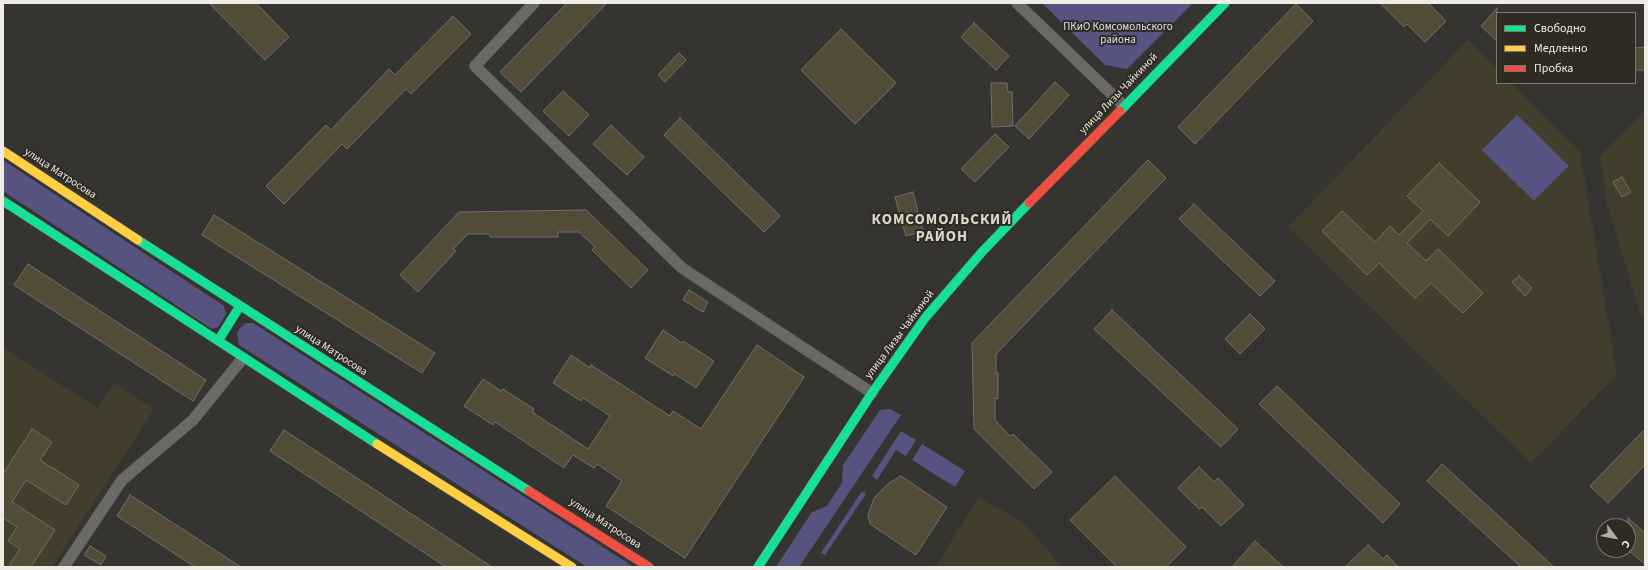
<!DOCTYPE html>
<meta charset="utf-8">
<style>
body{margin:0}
#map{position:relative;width:1648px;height:570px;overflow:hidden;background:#363430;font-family:"Source Sans 3",sans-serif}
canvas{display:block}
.frame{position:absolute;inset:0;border:4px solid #efece6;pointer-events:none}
.legend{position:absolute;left:1496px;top:12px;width:140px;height:72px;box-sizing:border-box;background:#2f2b22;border:1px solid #7c7870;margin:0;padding:5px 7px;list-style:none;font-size:12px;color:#efece6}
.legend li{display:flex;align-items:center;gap:8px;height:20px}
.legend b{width:20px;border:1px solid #7c7870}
.north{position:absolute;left:1596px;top:518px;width:40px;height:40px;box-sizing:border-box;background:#2f2b22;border:1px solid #7c7870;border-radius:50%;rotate:122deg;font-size:11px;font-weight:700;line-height:16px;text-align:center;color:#efece6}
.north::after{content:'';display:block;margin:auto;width:14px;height:18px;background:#aeaca6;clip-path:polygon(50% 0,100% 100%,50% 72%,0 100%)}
</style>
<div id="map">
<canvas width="1648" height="570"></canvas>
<div class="frame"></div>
<ul class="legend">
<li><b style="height:5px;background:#16e098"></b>Свободно</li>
<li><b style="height:5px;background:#ffcf43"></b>Медленно</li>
<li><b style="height:5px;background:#f24e42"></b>Пробка</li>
</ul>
<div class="north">С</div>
</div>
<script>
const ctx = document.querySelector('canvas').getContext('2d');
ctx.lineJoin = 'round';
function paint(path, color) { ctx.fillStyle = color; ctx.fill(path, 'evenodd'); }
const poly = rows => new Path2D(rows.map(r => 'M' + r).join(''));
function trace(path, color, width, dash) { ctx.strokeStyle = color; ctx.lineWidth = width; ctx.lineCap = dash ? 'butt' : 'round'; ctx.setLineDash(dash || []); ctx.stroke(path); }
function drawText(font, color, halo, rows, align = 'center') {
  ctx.font = font + ' "Source Sans 3",sans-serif'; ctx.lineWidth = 4; ctx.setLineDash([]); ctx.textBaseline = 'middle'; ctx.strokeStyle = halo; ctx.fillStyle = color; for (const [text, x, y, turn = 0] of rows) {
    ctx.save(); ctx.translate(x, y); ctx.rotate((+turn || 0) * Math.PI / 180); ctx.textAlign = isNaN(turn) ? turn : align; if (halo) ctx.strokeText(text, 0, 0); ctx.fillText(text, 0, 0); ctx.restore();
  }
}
const built = poly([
 [1468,40,1497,69,1497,83,1511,83,1580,151,1617,374,1531,463,1288,227],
 [1645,110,1645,317,1640,313,1607,204,1600,156],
 [3,347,97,408,114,383,154,409,52,567,3,567],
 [979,497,1024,523,1062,567,930,567,937,564]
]);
const green = poly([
 [1042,3,1193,3,1127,69,1105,65],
 [1517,115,1569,166,1534,201,1482,150],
 [3,160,224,306,226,314,218,327,212,329,3,191],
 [246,323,253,323,634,567,587,567,239,345,237,333,240,328],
 [890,409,901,415,799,567,776,567,812,512,827,506,842,483,843,465,880,410],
 [901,431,916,440,906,456,896,450,877,480,872,476],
 [922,444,965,471,955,487,912,460],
 [862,491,866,494,825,555,821,553]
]);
const building = poly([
 [209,3,256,3,289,37,265,60,209,3],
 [567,3,607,3,521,92,500,72,567,3],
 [1380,3,1428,3,1446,21,1425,42,1407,24,1404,27,1380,3],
 [1296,4,1313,21,1195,144,1178,127,1296,4],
 [1497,8,1497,41,1481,26,1497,8],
 [453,16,471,34,411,94,406,89,347,149,342,144,284,204,266,186,326,125,331,130,389,69,395,75,453,16],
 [974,23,1009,56,996,70,961,37,974,23],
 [841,29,896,83,855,124,801,70,841,29],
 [1645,47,1645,70,1635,70,1635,48,1645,47],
 [679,53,686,60,665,82,658,75,679,53],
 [1055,82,1069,95,1029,139,1015,126,1055,82],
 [991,83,1007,83,1008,92,1012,92,1013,126,992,127,991,83],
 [563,91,589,115,569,136,543,111,563,91],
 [680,118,780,216,764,232,664,135,680,118],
 [611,125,644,157,627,175,593,144,611,125],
 [995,134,1009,147,975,182,961,169,995,134],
 [1148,160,1166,178,996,354,996,373,998,373,998,399,995,398,995,420,1010,436,1013,434,1052,472,1034,489,974,429,972,343,1148,160],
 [1439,163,1480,202,1448,236,1430,219,1407,243,1426,261,1438,249,1483,293,1463,313,1431,283,1415,298,1379,263,1367,275,1322,231,1342,211,1375,242,1390,226,1399,235,1423,211,1407,196,1439,163],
 [1622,177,1631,192,1622,197,1613,182,1622,177],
 [913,192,923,231,906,236,895,197,913,192],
 [1194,204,1275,281,1260,296,1179,219,1194,204],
 [586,210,648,270,631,288,592,250,595,247,579,232,558,232,558,237,490,237,490,234,468,234,453,249,456,251,418,292,400,275,459,212,586,210],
 [214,215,435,353,422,373,202,235,214,215],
 [28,264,206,380,193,401,14,285,28,264],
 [1519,276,1532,288,1525,296,1512,282,1519,276],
 [689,290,708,302,703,312,683,300,689,290],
 [1112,310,1238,429,1221,447,1094,329,1112,310],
 [1250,314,1265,329,1240,354,1225,339,1250,314],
 [663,330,682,343,683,341,714,361,696,388,675,374,673,376,645,358,663,330],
 [757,345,804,377,685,558,606,506,622,481,597,464,594,468,573,455,564,468,495,422,493,425,464,406,483,379,501,391,503,389,534,409,532,412,588,449,610,416,583,398,581,401,553,383,571,355,590,368,591,365,670,416,673,411,701,429,757,345],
 [1277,386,1400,504,1383,523,1259,404,1277,386],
 [32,429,52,442,40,460,79,485,66,505,26,480,12,502,55,530,31,567,8,567,20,549,8,541,17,527,3,518,3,474,32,429],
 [1645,429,1645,465,1608,503,1590,486,1645,429],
 [284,430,492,567,446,567,270,451,284,430],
 [1442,464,1554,567,1521,567,1427,481,1442,464],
 [1199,467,1214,482,1218,478,1244,505,1221,526,1202,507,1199,509,1178,488,1199,467],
 [901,476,947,507,916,555,870,524,868,515,874,498,889,483,901,476],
 [1115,476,1186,547,1166,567,1117,567,1070,520,1115,476],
 [130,495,241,567,195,567,117,516,130,495],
 [1628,518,1645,533,1645,564,1628,550,1628,518],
 [1255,541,1283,567,1232,567,1255,541],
 [1368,545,1383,559,1387,555,1398,567,1345,567,1368,545],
 [90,546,106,556,101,565,84,555,90,546]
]);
const street = poly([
 [534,3,475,66,682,268,872,393],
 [1017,3,1124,106],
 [64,567,122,480,193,420,243,358]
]);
const fast = poly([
 [1120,111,1225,3],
 [3,201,377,444],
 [138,240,529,491],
 [218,341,240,306],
 [758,567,872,393,925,318,982,252,1029,203]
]);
const slow = poly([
 [3,151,138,240],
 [377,444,572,567]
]);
const jam = poly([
 [1029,203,1120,111],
 [529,491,649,567]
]);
const parkNames = [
 ["ПКиО Комсомольского",1118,28],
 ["района",1118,41]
];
const streetNames = [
 ["улица Лизы Чайкиной",1119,94,-46],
 ["улица Матросова",60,174,33],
 ["улица Лизы Чайкиной",900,335,-53],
 ["улица Матросова",331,351,33],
 ["улица Матросова",605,524,33]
];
const districtNames = [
 ["КОМСОМОЛЬСКИЙ",942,221],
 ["РАЙОН",942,238]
];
paint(built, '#433d2e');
paint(green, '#575380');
paint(building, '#524b37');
trace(building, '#716f6b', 1);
trace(street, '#54524e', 12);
trace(fast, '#54524e', 10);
trace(slow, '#54524e', 10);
trace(jam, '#54524e', 10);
trace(street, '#6b6966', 11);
trace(fast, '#16e098', 9);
trace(slow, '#ffcf43', 9);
trace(jam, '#f24e42', 9);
drawText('11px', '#e0dff3', '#2f2b22', parkNames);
drawText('11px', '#efece6', '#2f2b22', streetNames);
ctx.letterSpacing = '1px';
drawText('bold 15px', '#dcd7cb', '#2f2b22', districtNames);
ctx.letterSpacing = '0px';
</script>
